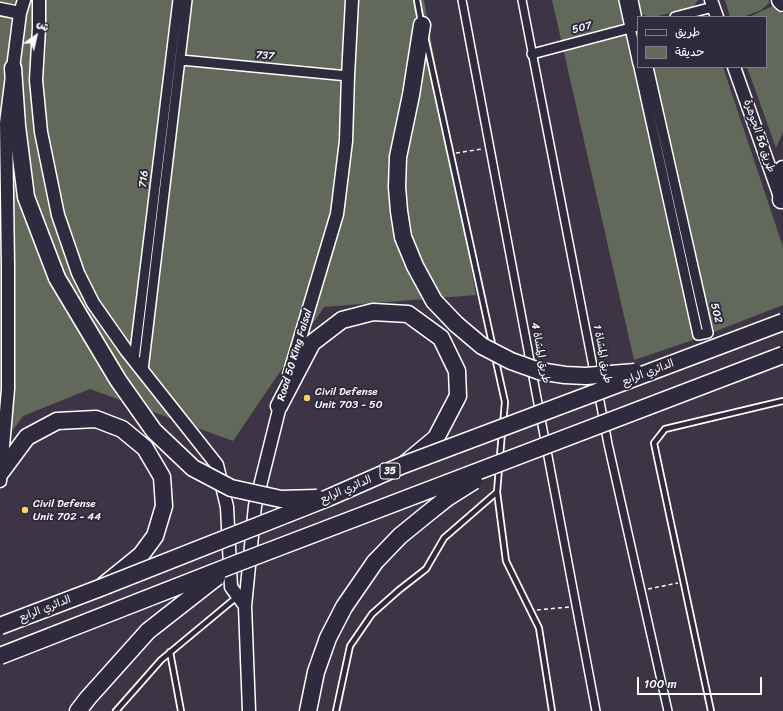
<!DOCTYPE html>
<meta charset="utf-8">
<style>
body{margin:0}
#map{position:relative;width:783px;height:711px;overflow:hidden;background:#3d3545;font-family:Sriracha,"Playpen Sans Arabic",sans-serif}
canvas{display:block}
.legend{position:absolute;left:637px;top:16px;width:130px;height:52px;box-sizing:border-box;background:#2f2a3d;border:1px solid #827f8b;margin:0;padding:5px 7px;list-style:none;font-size:12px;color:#fff}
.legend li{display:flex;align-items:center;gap:8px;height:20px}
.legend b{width:20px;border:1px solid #827f8b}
.north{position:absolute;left:16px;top:16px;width:40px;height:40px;-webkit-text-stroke:3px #2f2a3d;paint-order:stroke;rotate:34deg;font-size:11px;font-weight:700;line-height:16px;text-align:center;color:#fff}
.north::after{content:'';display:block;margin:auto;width:14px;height:18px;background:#fff;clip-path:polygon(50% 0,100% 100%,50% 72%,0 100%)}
.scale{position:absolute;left:637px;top:677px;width:125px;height:18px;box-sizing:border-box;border:2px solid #fff;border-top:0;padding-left:5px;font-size:12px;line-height:14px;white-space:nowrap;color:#fff;-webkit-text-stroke:3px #2f2a3d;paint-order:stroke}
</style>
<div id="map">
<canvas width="783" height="711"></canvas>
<ul class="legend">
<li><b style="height:5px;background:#2f2a3d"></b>طريق</li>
<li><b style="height:11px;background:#62685a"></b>حديقة</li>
</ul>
<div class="north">ش</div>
<div class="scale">100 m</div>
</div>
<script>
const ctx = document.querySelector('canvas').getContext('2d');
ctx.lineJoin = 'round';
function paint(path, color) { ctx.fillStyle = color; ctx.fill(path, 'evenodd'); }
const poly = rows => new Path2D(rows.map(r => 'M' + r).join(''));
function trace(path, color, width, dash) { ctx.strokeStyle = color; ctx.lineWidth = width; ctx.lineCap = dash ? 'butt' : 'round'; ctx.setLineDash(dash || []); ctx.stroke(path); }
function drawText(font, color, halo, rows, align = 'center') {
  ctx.font = font + ' Sriracha,"Playpen Sans Arabic",sans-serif'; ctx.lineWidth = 4; ctx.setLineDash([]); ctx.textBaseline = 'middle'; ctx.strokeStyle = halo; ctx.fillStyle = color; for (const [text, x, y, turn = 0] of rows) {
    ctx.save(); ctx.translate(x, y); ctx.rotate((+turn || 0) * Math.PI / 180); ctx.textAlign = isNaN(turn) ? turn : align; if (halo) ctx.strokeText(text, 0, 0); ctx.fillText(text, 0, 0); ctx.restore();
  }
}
const green = poly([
 [0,0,424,0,476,295,324,307,233,441,90,389,23,416,0,448],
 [552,0,619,0,628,43,638,41,638,67,723,67,783,247,783,305,696,339,634,360],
 [639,0,698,0,693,7,654,17,649,17,642,14],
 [725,0,768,0,770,2,761,10,743,17,730,17],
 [773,6,783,14,783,132,776,148,747,67,766,67,766,17,749,17]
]);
const path = poly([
 [456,153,482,149],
 [648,589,678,583],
 [537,610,569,607]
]);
const service = poly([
 [417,0,421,22],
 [426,41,493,348],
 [495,357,505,402,503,425],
 [497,492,502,432],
 [170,652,181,711],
 [116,711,161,660,238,596],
 [336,711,350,646,372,614,399,590,426,569,444,538,497,492,506,561,539,628,552,711],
 [711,711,654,443,665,429,783,401]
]);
const pedestrian = poly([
 [462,0,596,711],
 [522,0,595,377],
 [598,391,608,444,668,711]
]);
const minor = poly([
 [624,0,638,64],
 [633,0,638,24],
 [675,17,713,7],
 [532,54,638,26],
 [181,60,348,76],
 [639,67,698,335,708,333,648,67],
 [134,360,178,0],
 [143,370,187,0]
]);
const secondary = poly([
 [39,0,39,28,36,80,41,132,58,215,78,273,93,303,126,350,217,465,227,507,231,587,245,606],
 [711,0,717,17],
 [0,9,20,13],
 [734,67,779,194],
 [289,375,337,214,346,141,348,76,352,0],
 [0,481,8,389,8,266,6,123,20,13,24,0],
 [249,711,245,606,255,506,282,398]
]);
const motorway = poly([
 [780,0,783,3],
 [422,25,411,95,398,157,397,187,399,211,403,237,415,266,434,301,456,324],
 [13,68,17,126,26,197,57,278],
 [781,200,783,169],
 [279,406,312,343,342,320,373,312,408,314,441,338,457,371,458,396,436,438,406,463],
 [1,472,27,437,57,421,96,419,122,429,145,448,162,477,164,506,155,536,141,555,104,585],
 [78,711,88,698,148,631],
 [308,711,316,672,328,638,344,607,375,562]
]);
const motorwayBridge = poly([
 [57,278,118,380,154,431,193,468,231,488,281,499,317,498],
 [456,324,482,346,511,361,539,371,565,375,586,376,635,372],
 [375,562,400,536,427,514,447,498,474,481],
 [0,626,100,588,328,498,403,465,783,322],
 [148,631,217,577],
 [0,656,235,564,783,355]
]);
const markers = [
 [307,398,4,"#ffd166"],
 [25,510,4,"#ffd166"]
];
const shields = [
 [390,471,20]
];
const shieldNames = [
 ["35",390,471]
];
const streetNames = [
 ["507",582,28,-15],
 ["737",265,56,5],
 ["طريق 56 الجوهرة",759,136,71],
 ["716",144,179,-83],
 ["502",716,313,77],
 ["طريق المشاة 4",540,353,79],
 ["طريق المشاة 1",602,354,79],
 ["Road 50 King Faisal",295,355,-73],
 ["الدائري الرابع",648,373,-21],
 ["الدائري الرابع",346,490,-23],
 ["الدائري الرابع",45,609,-21]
];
const poiNames = [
 ["Civil Defense",315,392],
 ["Unit 703 - 50",315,405],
 ["Civil Defense",33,504],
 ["Unit 702 - 44",33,517]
];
paint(green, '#62685a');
trace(service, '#fff', 8);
trace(pedestrian, '#fff', 10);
trace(minor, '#fff', 12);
trace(secondary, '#fff', 15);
trace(motorway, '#fff', 19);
trace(path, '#fff', 1.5, [4, 3]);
trace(service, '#2f2a3d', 4.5);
trace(pedestrian, '#2f2a3d', 7);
trace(minor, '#2f2a3d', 9);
trace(secondary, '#2f2a3d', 12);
trace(motorway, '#2f2a3d', 16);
trace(motorwayBridge, '#fff', 19, []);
trace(motorwayBridge, '#2f2a3d', 16);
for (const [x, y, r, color] of markers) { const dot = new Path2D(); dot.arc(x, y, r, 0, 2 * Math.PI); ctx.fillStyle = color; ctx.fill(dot); trace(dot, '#2f2a3d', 1.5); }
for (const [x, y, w] of shields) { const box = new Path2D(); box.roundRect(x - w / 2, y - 8, w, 16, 3); ctx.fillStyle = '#2f2a3d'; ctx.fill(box); trace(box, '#fff', 1); }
drawText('bold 10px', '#fff', null, shieldNames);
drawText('11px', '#fff', '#2f2a3d', streetNames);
drawText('11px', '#fff', '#2f2a3d', poiNames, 'left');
</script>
